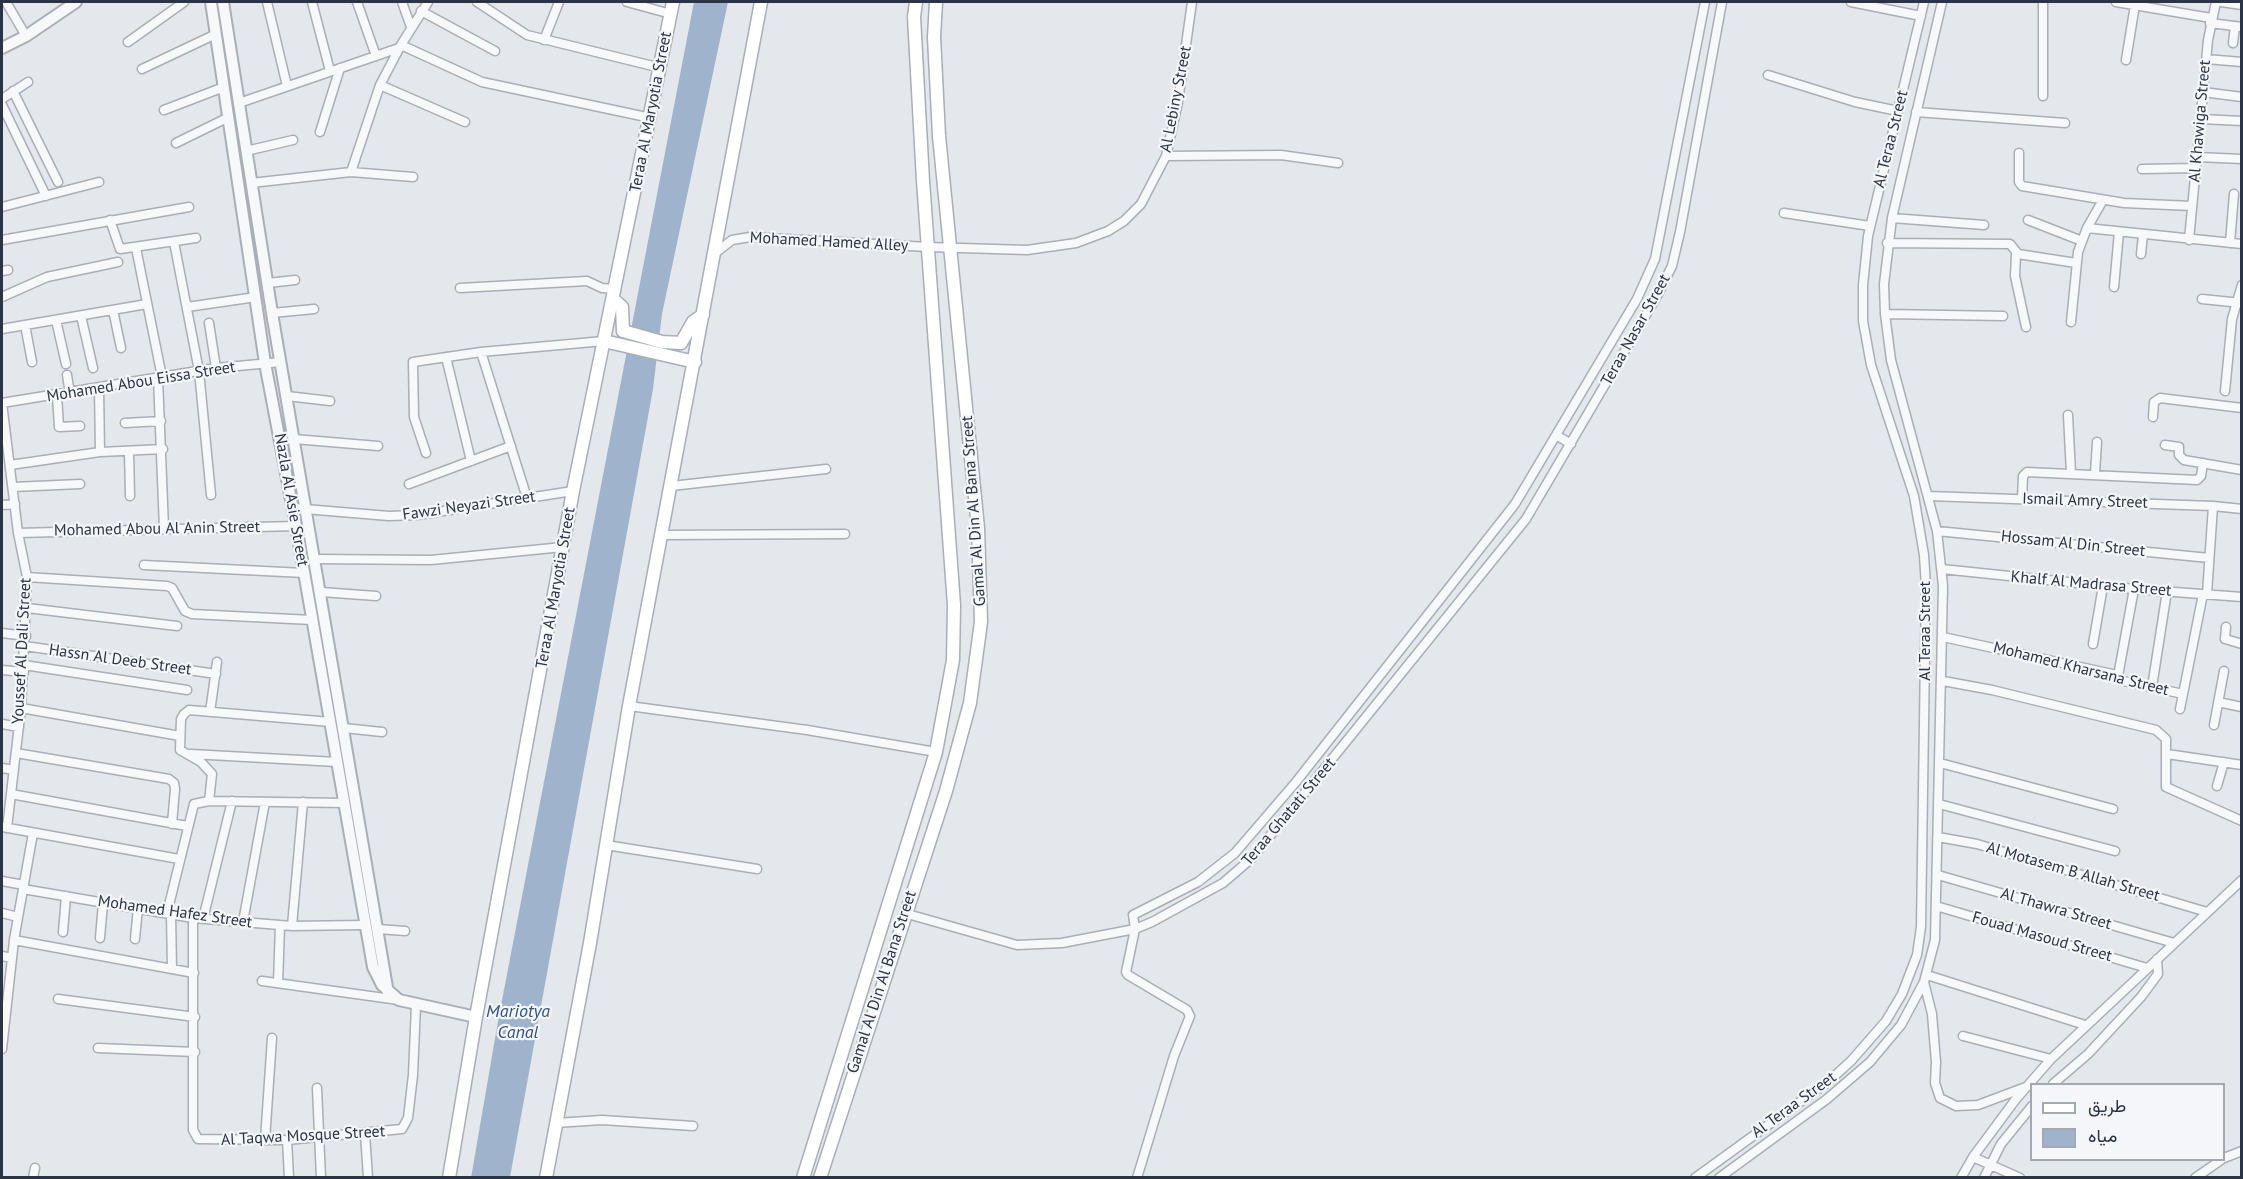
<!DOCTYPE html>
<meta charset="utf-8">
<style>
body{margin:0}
#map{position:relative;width:2243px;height:1179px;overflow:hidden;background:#e4e7ec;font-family:"PT Sans",Vazirmatn,sans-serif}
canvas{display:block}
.frame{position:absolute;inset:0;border:3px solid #2b3445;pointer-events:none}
.legend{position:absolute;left:2030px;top:1083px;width:195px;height:78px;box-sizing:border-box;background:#f4f6f9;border:2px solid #a4a8b1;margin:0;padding:8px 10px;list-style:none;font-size:18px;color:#2b3445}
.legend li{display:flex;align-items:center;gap:12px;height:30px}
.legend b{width:30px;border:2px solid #a4a8b1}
</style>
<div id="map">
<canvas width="2243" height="1179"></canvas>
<div class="frame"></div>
<ul class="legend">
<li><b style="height:8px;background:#fff"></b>طريق</li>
<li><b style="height:16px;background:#9fb4cc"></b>مياه</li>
</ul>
</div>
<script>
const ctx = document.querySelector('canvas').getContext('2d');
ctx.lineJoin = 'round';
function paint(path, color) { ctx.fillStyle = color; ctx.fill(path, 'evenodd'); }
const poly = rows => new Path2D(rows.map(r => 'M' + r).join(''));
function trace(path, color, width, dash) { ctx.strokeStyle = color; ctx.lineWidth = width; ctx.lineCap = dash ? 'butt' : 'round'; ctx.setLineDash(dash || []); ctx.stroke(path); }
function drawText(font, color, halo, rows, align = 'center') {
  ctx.font = font + ' "PT Sans",sans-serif'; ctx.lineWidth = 4.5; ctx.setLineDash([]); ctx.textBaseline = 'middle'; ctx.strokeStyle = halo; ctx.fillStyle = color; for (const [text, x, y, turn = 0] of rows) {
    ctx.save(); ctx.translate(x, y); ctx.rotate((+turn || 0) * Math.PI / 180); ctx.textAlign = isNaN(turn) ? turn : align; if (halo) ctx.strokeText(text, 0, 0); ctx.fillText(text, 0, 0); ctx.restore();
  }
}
const water = poly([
 [694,2,728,2,662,314,653,389,510,1177,471,1178,498,1021]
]);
const minor = poly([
 [6,2,26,36],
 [267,2,287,86],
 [312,2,330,71],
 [357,2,376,56],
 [402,2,411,27],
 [477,2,527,35,661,68],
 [627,2,671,14],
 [1851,2,1921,16],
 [1942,2,1892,218,1884,284,1885,314,1891,360,1937,531,1943,586,1935,940,1924,982,1932,1014,1936,1062,1935,1083,1940,1098,1956,1106,1978,1105,2026,1087],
 [2043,2,2043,96],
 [2116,2,2211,18],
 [2221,2,2242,5],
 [421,11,495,51],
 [2210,23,2242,27],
 [544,40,559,2],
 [128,42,184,2],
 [2233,43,2235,26],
 [401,45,482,82,651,118],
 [2206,59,2242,62],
 [2126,60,2135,5],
 [142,69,216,34],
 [1768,75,1855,102,1898,111],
 [380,85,465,122],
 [13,91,58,182],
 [2203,92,2242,97],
 [2,99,28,82],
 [239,103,399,48],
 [2,105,46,196],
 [164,110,224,87],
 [1916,112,2065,123],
 [2201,119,2242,121],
 [320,132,340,68],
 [176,143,229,117],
 [246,151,293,140],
 [2019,153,2019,182,2022,186,2124,203,2192,206],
 [1166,156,1281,155,1338,163],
 [2197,157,2242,159],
 [2142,169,2196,168],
 [351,172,380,85,401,45,428,2],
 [251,183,351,172,413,177],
 [2,207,99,182],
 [1784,213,1870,226],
 [1892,218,1984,225],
 [110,220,120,249,196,238],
 [2028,220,2082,241],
 [2087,228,2242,244],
 [2,240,189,207],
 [2189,240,2208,40,2216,2],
 [174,242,199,371,211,495],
 [1887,243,2010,244,2018,254,2076,263],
 [2230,243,2234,194],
 [136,248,162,377],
 [714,254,732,240,750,237,928,247,1027,250,1076,243,1108,231,1124,221,1141,204,1166,156,1178,102,1192,2],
 [2016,254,2015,276,2026,327],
 [2141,254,2143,235],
 [2,271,8,270],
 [268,283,295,280],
 [2114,287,2119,232],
 [460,288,587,281,602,288,615,289],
 [2,297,47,277,118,262],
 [2202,299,2241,303],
 [187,307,256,297],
 [113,310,121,348],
 [272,313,314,309],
 [1885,314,2003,316],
 [81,316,93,368],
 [56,320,66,364],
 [2071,322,2078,252,2087,228,2103,200],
 [209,323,216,368],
 [25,325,32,362],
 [2,329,147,304],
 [481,352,527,498],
 [446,357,471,461],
 [67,375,70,394],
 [158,378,164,529],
 [99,389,100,452],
 [2225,391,2232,319,2242,285],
 [57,395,59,427,80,426],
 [287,396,330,401],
 [2,403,18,533,27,577,21,708,7,828],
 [2,403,216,368,281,362],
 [2068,415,2071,473],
 [2153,417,2154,402,2160,398,2242,408],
 [125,423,161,421],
 [1556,435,1571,444],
 [294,439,378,446],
 [2165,445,2179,447,2179,455,2184,460,2242,470],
 [129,451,130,496],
 [426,453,414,417,413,362,481,352,604,341],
 [10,465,100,452,163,449],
 [2095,473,2097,442],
 [409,484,511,446],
 [671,486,826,469],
 [13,487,80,484],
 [1928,496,2213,506,2242,509],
 [2022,499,2023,476,2027,472,2197,480,2201,476,2203,463],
 [2,505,15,504],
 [293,508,389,516,417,515,573,491],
 [1937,531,2209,558],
 [18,533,296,526],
 [662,535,845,534],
 [315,559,431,560,563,547],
 [144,565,304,573],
 [1942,569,2134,589,2242,597],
 [27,577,167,586,172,588,185,611,192,614,312,620],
 [321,592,376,596],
 [2207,594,2213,506],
 [27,608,177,626],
 [2226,627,2225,639,2242,644],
 [2,633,26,636],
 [1943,637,2117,675,2119,680,2183,694],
 [2093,644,2103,586],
 [25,646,216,674],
 [24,665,187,690],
 [2,670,24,672],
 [2118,676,2134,589],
 [1943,681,1992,690,2156,730,2166,739,2166,787,2242,821],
 [2152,687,2167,591],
 [2218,702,2242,707],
 [629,706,807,730,936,752],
 [21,708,180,736],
 [2180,709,2203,594],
 [210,712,217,662],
 [2,724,19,727],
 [2214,725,2224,671],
 [344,728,382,732],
 [16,753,169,779,174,783,175,789,172,824],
 [191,754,337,762],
 [2167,754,2242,765],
 [1940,763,2113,809],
 [2,768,14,770],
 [2217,786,2224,762],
 [11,794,187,826],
 [209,801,212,774,201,762,180,750,181,719,184,714,189,710,331,722],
 [1939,804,2115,851],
 [3,827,179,859],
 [1938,837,1977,844,2207,912],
 [606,845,757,869],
 [1938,875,2174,943],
 [2,881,24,885],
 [23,889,193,918,292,926,364,925],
 [1936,906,2147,968],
 [2,913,18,917],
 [167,913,194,804,209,801,344,803],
 [904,913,1017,945,1062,943,1135,929,1152,922,1223,883,1252,858,1526,519,1657,296,1672,266,1680,232,1722,2],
 [171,914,172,969],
 [193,918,193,1130,198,1139,287,1140,402,1129,408,1118,413,1075,416,1005],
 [203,919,232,801],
 [243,922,265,802],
 [292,926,303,802],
 [378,929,405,931],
 [63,932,66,896],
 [100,938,103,903],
 [135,939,138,908],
 [14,940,194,973],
 [2,956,12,958],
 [1927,975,2085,1025],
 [262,981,399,1000],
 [278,983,280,925],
 [58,999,195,1017],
 [1963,1036,2051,1059],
 [98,1048,195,1052],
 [2,1049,14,940,33,833],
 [2053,1084,2088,1054,2141,997,2158,974,2157,959],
 [317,1088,321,1178],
 [556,1123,602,1120,693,1126],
 [365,1133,368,1178],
 [265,1140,272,1038],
 [287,1140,289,1178],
 [1973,1157,2020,1178],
 [2224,1158,2242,1151],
 [33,1178,35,1168],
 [1137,1178,1174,1056,1190,1016,1187,1010,1128,975,1126,972,1135,929,1133,915,1198,882,1235,853,1296,782,1515,504,1637,299,1655,259,1705,2],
 [1695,1178,1829,1081,1851,1061,1886,1021,1902,994,1917,955,1921,927,1926,587,1924,555,1914,496,1871,365,1863,321,1863,285,1868,236,1924,2],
 [1719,1178,1827,1099,1870,1062,1901,1025,1924,982],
 [1961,1178,1973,1157,2016,1099,2051,1059,2242,880],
 [1984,1178,2001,1144,2032,1106],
 [2195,1178,2221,1160]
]);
const tertiary = poly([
 [211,2,265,363,296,526,373,967,382,985,399,1000,476,1017],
 [223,2,272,313,388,993],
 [2,48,26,36,76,2]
]);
const secondary = poly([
 [613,299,622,307,623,331,662,342,681,343,693,322,703,315],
 [604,341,695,362],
 [449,1178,476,1017,573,491,673,2],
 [546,1178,590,943,629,706,761,2],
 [803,1178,936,752,953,660,954,605,923,181,914,17,916,2],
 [820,1178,946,791,970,703,981,622,978,528,939,136,934,37,936,2]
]);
const streetNames = [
 ["Al Lebiny Street",1176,99,-79],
 ["Teraa Al Maryotia Street",651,112,-79],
 ["Al Khawiga Street",2200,121,-85],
 ["Al Teraa Street",1891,139,-76],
 ["Mohamed Hamed Alley",829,242,3],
 ["Teraa Nasar Street",1636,330,-61],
 ["Mohamed Abou Eissa Street",141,382,-9],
 ["Nazla Al Asie Street",291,500,80],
 ["Ismail Amry Street",2085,501,2],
 ["Fawzi Neyazi Street",469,506,-8],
 ["Gamal Al Din Al Bana Street",974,511,-94],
 ["Mohamed Abou Al Anin Street",157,529,-1],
 ["Hossam Al Din Street",2073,544,6],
 ["Khalf Al Madrasa Street",2091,584,5],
 ["Teraa Al Maryotia Street",556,588,-80],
 ["Al Teraa Street",1925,631,-90],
 ["Youssef Al Dali Street",22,651,-87],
 ["Hassn Al Deeb Street",120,660,8],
 ["Mohamed Kharsana Street",2081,669,14],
 ["Teraa Ghatati Street",1289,812,-50],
 ["Al Motasem B Allah Street",2073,872,16],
 ["Al Thawra Street",2056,909,16],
 ["Mohamed Hafez Street",175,912,8],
 ["Fouad Masoud Street",2042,937,16],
 ["Gamal Al Din Al Bana Street",882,982,-72],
 ["Al Teraa Street",1794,1105,-36],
 ["Al Taqwa Mosque Street",303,1136,-3]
];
const waterNames = [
 ["Mariotya",518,1012],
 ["Canal",518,1033]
];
paint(water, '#9fb4cc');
trace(minor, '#a9aeb7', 11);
trace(tertiary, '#a9aeb7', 14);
trace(secondary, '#a9aeb7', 15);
trace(minor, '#f7f8fa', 8);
trace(tertiary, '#f7f8fa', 10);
trace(secondary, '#fff', 12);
drawText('16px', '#2b3445', '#f4f6f9', streetNames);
drawText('italic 18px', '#34527a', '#f4f6f9', waterNames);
</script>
